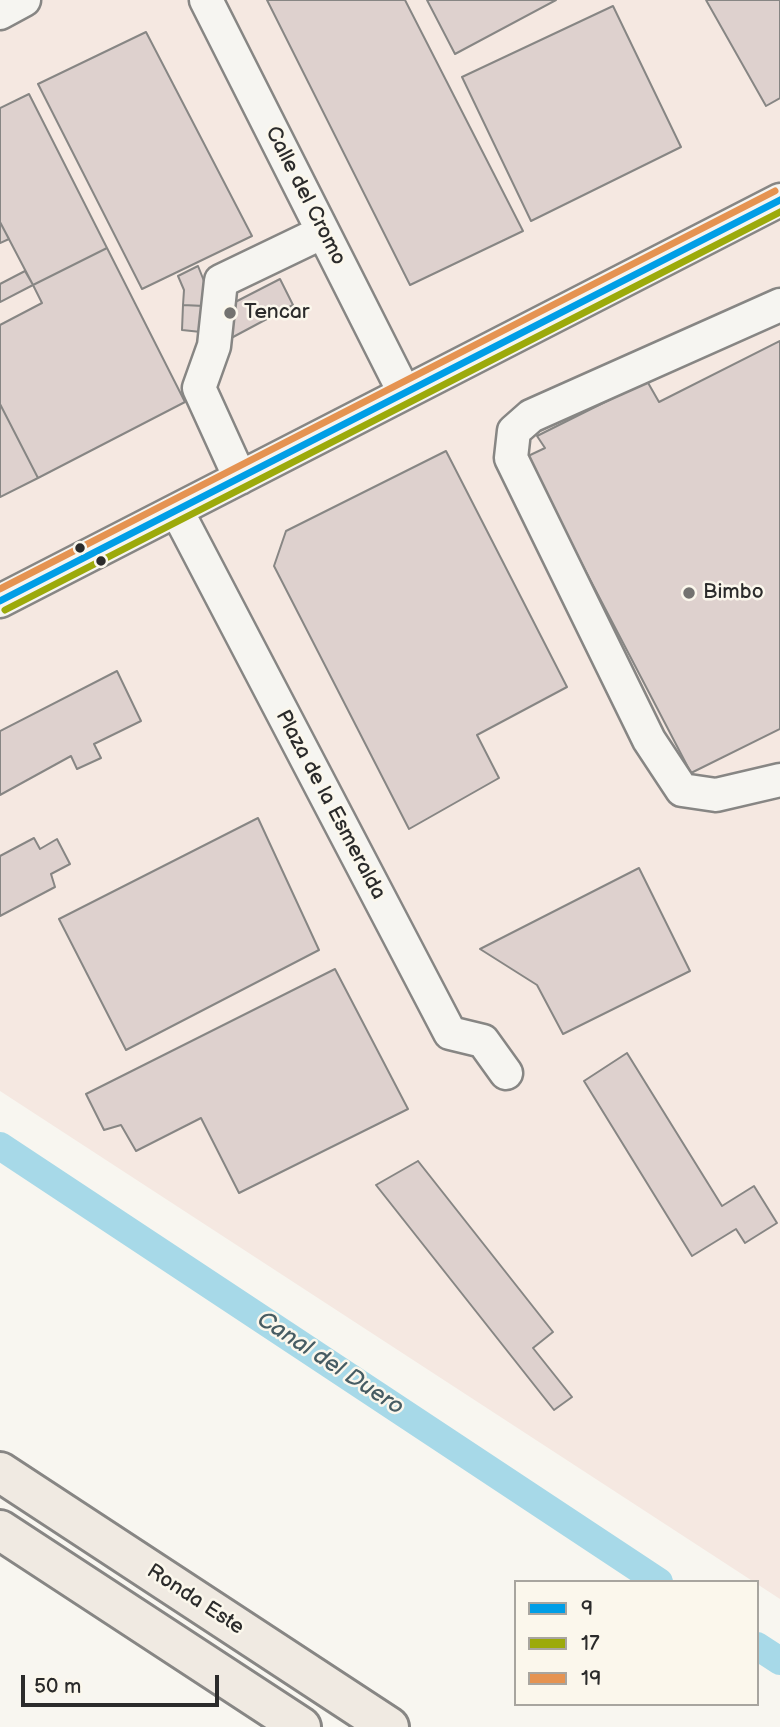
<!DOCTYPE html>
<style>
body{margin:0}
#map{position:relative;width:780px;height:1727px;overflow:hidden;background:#f8f6f0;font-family:"Balsamiq Sans",sans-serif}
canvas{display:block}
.legend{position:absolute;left:514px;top:1580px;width:245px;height:126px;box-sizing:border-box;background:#fbf7ec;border:2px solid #a8a59f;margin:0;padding:9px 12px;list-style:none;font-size:21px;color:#2b2b2b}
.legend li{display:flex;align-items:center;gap:14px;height:35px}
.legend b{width:35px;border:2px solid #a8a59f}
.scale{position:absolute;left:21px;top:1675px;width:198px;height:32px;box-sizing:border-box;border:4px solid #2b2b2b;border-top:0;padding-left:9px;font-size:21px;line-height:24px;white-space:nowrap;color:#2b2b2b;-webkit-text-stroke:5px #fbf7ec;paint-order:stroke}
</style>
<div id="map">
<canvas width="780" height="1727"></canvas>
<ul class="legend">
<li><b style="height:9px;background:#009ee6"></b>9</li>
<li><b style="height:9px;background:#9caa0b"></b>17</li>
<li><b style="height:9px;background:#e59351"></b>19</li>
</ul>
<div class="scale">50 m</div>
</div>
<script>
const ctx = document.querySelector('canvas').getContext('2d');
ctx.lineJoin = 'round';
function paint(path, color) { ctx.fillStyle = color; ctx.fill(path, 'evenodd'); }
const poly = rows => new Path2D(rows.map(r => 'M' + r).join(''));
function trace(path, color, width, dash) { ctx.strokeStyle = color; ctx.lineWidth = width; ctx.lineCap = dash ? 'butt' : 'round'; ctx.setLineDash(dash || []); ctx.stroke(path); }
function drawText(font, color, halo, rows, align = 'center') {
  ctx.font = font + ' "Balsamiq Sans",sans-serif'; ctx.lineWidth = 5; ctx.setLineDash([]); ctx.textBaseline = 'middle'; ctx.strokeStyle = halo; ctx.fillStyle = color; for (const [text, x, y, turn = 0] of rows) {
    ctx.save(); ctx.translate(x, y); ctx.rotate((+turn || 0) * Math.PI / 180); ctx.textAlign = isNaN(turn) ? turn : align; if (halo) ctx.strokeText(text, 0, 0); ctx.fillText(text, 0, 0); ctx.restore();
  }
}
const built = poly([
 [0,0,780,0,780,1599,757,1584,757,1582,754,1582,0,1091]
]);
const canal = poly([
 [0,1146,659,1582],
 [757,1646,780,1661]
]);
const building = poly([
 [267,0,405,0,523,231,410,285,267,0],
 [427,0,556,0,455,54,427,0],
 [706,0,780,0,780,98,766,106,706,0],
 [613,6,681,147,531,221,462,77,613,6],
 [146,32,252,236,142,289,38,84,146,32],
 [29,94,107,248,33,285,0,222,0,108,29,94],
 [0,222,9,239,0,243,0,222],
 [107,248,185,402,38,478,0,404,0,325,42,303,33,285,107,248],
 [198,266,206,286,205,306,183,305,184,290,178,276,198,266],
 [25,271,33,285,0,302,0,284,25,271],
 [280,279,293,305,220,344,206,317,280,279],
 [183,305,203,306,201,332,182,330,183,305],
 [780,341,780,729,691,773,526,457,545,448,537,436,647,381,659,402,780,341],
 [0,404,38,478,0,497,0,404],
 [446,451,567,687,477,735,499,778,409,829,274,566,286,531,446,451],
 [117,671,141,721,94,744,101,758,77,769,71,756,0,795,0,731,117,671],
 [258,818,319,950,126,1050,59,919,258,818],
 [34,838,40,849,57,839,70,864,51,874,55,887,0,916,0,856,34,838],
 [639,868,690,971,563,1034,537,985,480,949,639,868],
 [335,969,408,1109,239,1193,201,1118,136,1151,121,1125,104,1130,86,1094,335,969],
 [627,1053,722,1206,754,1186,777,1223,745,1243,736,1229,692,1256,584,1081,627,1053],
 [418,1161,553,1332,533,1348,572,1397,554,1410,376,1185,418,1161]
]);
const minor = poly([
 [206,0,404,392],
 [0,13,24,0],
 [780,305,531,416,514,431,511,458,649,740,682,790,716,795,780,780],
 [240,478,199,388,214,346,221,281,323,232],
 [177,511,450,1033,483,1041,506,1073],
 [0,601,780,200]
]);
const highway = poly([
 [0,1472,389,1727],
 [0,1530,301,1727]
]);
const bus1 = poly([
 [0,601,780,200]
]);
const bus2 = poly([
 [5,610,780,212]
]);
const bus3 = poly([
 [0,589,775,191]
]);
const markers = [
 [230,313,7,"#737270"],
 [80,548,6,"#2b2b2b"],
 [101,561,6,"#2b2b2b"],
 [689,593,7,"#737270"]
];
const streetNames = [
 ["Calle del Cromo",305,196,63],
 ["Plaza de la Esmeralda",330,805,62],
 ["Ronda Este",195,1600,33]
];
const poiNames = [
 ["Tencar",244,313],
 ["Bimbo",703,593]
];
const waterNames = [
 ["Canal del Duero",330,1364,33]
];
paint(built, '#f5e8e1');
trace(canal, '#a7d9e8', 28);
paint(building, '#ded1ce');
trace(building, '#878684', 2);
trace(minor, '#878684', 37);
trace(highway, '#878684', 44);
trace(minor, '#f6f5f1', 32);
trace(highway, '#f0eae2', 38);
trace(bus1, '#009ee6', 7);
trace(bus2, '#9caa0b', 7);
trace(bus3, '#e59351', 7);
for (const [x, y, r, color] of markers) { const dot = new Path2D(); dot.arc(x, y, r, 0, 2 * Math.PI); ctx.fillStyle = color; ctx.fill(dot); trace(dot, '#fbf7ec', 2.5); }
drawText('21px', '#2b2b2b', '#fbf7ec', streetNames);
drawText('21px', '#2b2b2b', '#fbf7ec', poiNames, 'left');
drawText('italic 23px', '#465c63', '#fbf7ec', waterNames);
</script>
